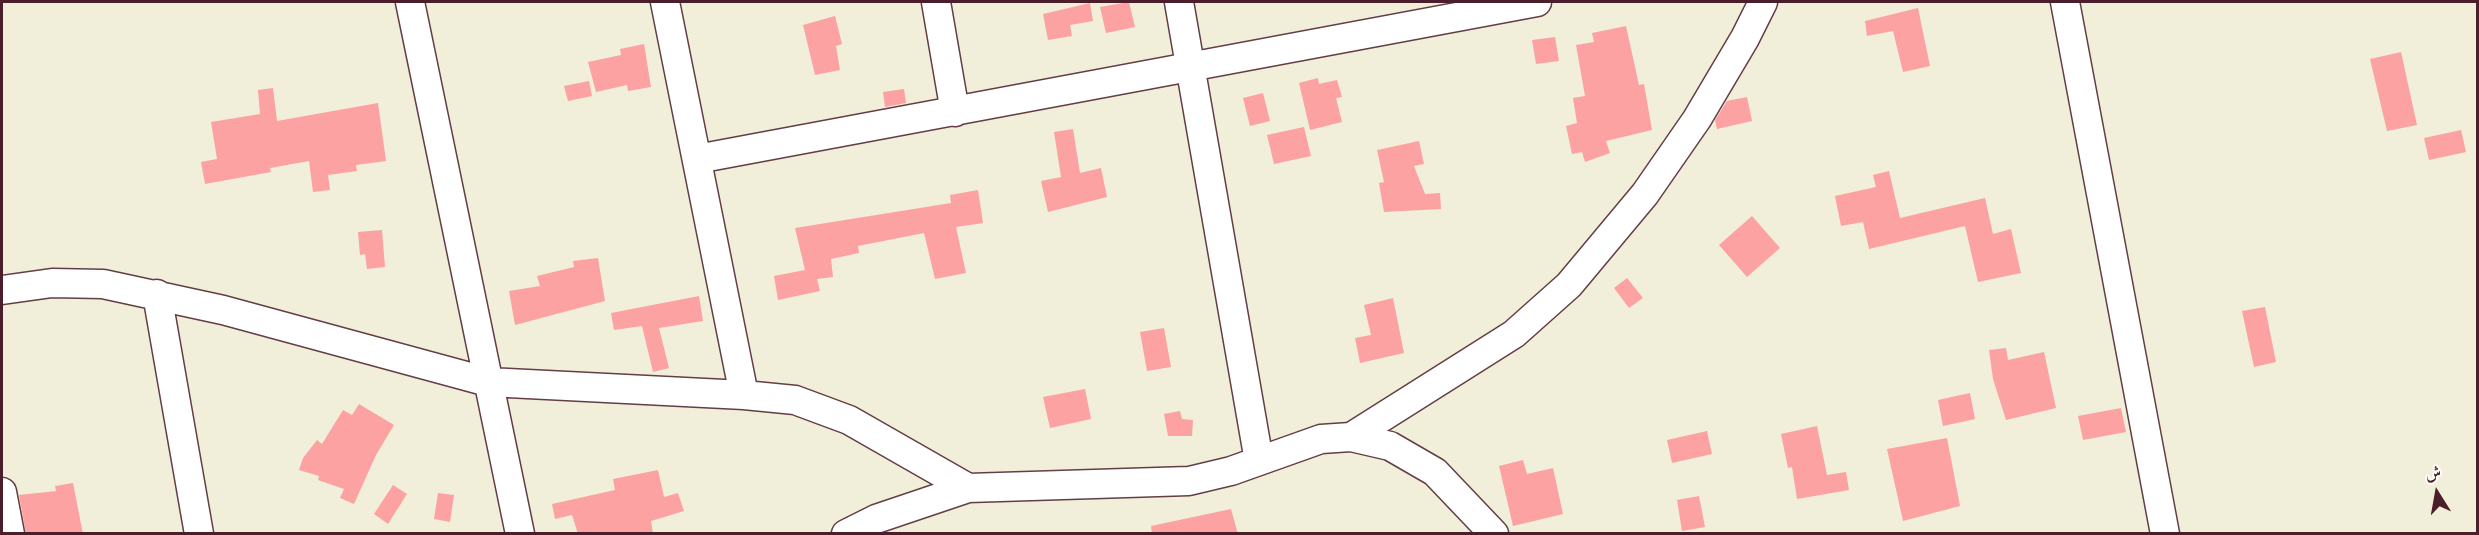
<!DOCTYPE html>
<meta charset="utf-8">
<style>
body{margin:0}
#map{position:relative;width:2479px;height:535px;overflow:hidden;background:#f1eed9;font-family:"Sorts Mill Goudy",Amiri,serif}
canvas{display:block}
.frame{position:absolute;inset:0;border:3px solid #4a1f2b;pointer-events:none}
.north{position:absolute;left:2407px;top:463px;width:60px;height:60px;-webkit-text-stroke:4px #fdfcf7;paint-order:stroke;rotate:349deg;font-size:16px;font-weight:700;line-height:24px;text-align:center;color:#4a1f2b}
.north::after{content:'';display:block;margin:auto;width:21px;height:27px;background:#4a1f2b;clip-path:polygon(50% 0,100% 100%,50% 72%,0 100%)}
</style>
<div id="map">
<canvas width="2479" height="535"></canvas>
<div class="frame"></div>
<div class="north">ش</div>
</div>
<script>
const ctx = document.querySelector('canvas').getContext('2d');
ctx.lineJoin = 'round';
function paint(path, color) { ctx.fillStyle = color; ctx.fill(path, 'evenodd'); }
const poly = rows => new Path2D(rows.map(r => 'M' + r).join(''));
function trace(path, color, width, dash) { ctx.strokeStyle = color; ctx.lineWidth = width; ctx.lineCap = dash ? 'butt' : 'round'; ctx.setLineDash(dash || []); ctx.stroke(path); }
const building = poly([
 [1129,2,1135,27,1106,33,1100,7],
 [1090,3,1093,21,1070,25,1072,36,1048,40,1043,14],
 [1918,8,1930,66,1903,72,1893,31,1867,36,1865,21],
 [835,16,842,44,836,46,840,70,815,75,803,25],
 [1626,26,1639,85,1644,84,1652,130,1606,141,1610,153,1585,162,1582,152,1572,154,1566,126,1577,123,1573,98,1585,96,1576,45,1594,42,1592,33],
 [1555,37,1559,61,1536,64,1532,40],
 [644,44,651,87,628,91,627,85,596,92,588,62,621,55,620,49],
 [2401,52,2417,125,2387,131,2370,59],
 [1318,78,1319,84,1337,80,1342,97,1336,98,1342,122,1310,130,1299,83],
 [589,81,592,96,568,101,564,86],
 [273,88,277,121,378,103,386,161,356,165,357,171,328,175,330,190,313,192,309,161,270,168,271,172,205,184,201,162,217,159,211,122,260,114,258,90],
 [904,89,906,103,885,107,883,92],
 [1263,93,1270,121,1250,126,1243,98],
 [1747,97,1752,121,1717,129,1715,120,1727,101],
 [1304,127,1311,156,1274,164,1267,135],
 [1073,129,1080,173,1101,168,1107,197,1048,212,1041,181,1061,177,1054,132],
 [2461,130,2466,152,2429,160,2424,138],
 [1419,141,1424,164,1414,166,1425,194,1440,193,1441,209,1384,212,1379,183,1384,182,1377,150],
 [1889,171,1900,218,1985,198,1993,234,2011,229,2021,273,1978,282,1965,226,1869,249,1863,222,1841,226,1835,196,1876,187,1873,175],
 [978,190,983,223,956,227,966,273,935,279,924,233,858,246,859,253,831,259,833,277,817,279,820,291,778,300,774,276,805,270,795,228,951,203,950,195],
 [1752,216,1780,248,1747,277,1719,245],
 [382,230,385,267,367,269,365,254,360,255,358,232],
 [598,258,605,301,515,325,509,291,540,286,537,276,574,267,573,261],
 [1627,278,1643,298,1629,308,1614,288],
 [699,296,703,321,659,328,669,368,653,372,642,326,614,330,611,313],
 [1393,298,1404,353,1360,363,1355,338,1371,335,1364,305],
 [2265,307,2276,362,2254,367,2242,311],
 [1164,328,1171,367,1147,371,1140,332],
 [2006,348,2008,360,2044,352,2056,408,2006,420,1993,379,1989,350],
 [1085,389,1091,419,1050,428,1043,397],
 [1970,393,1975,419,1943,426,1938,400],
 [359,404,394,425,376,455,354,504,340,498,344,489,318,480,319,476,299,470,303,458,317,440,322,444,343,410,352,415],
 [2121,408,2126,432,2083,440,2078,416],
 [1180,411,1182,419,1193,420,1192,436,1168,436,1164,414],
 [1817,426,1827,475,1846,472,1849,490,1797,499,1792,467,1788,468,1781,434],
 [1707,431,1712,454,1672,463,1667,440],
 [1947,438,1960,506,1903,521,1887,449],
 [1523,460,1527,474,1553,468,1563,514,1513,526,1499,466],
 [658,470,664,497,678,493,684,511,651,521,653,534,578,534,572,515,555,519,552,504,615,490,613,479],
 [73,483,83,534,26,534,19,495,56,491,55,486],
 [393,485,407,494,388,524,374,514],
 [438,493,454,495,450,522,434,519],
 [1699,496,1705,527,1682,531,1677,500],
 [1231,509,1238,534,1152,534,1151,526]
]);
const minor = poly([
 [410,2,520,534],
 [665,2,744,395],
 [936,2,955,112],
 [1179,2,1259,461],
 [2065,2,2165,534],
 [697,159,1537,2],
 [2,290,52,283,103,284,223,310,488,382,744,395,795,400,849,420,968,488],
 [157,294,199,534],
 [1351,437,1514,334,1569,285,1645,194,1697,119,1745,38,1763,2],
 [2,492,10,534],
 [846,534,876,519,968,488,1189,481,1231,471,1321,439,1351,437,1390,446,1435,472,1494,534]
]);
paint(building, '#fda2a2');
trace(minor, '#633e45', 31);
trace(minor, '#fff', 28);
</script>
